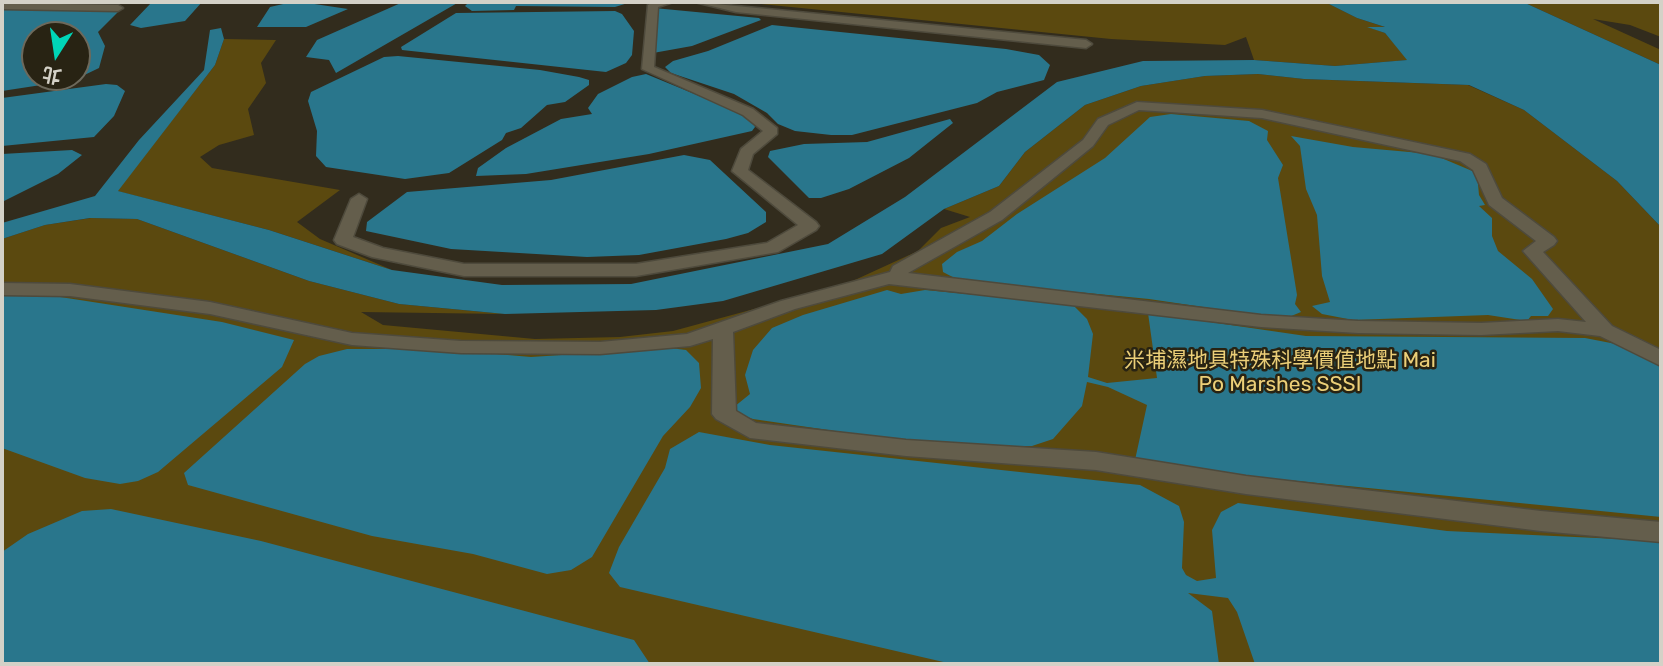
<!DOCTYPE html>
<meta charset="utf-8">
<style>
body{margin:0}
#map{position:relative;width:1663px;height:666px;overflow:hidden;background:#322c1d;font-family:Rubik,"Noto Sans TC",sans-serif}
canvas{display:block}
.frame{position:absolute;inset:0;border:4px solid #d4d1c7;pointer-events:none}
.north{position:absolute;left:21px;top:21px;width:70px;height:70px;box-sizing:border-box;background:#282313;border:2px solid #6d695b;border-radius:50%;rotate:192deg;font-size:19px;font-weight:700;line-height:28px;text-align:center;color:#d4d1c7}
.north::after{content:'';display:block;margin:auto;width:24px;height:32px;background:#00d5b7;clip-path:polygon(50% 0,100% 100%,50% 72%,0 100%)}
</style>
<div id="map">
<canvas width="1663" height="666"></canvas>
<div class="frame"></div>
<div class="north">北</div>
</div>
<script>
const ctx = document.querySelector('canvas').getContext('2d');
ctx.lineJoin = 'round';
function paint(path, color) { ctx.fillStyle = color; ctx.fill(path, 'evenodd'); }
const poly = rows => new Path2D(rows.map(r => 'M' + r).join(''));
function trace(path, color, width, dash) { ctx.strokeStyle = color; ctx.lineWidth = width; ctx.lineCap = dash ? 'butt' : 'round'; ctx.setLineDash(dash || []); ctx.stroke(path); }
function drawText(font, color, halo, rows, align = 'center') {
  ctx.font = font + ' Rubik,"Noto Sans TC",sans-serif'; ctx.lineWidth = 5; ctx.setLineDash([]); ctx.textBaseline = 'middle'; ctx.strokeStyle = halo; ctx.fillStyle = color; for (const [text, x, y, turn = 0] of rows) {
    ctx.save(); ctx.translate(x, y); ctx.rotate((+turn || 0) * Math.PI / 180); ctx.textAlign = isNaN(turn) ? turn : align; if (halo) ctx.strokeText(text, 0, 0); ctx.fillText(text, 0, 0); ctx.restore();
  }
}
const green = poly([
 [741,2,1325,2,1357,18,1388,28,1371,28,1385,33,1408,60,1335,66,1254,60,1246,37,1225,45,1111,39],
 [1523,2,1661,2,1661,37,1630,25,1593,19,1661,50,1661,65],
 [224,39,276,40,261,63,266,83,248,109,254,135,219,145,200,157,212,168,340,190,297,222,320,239,392,270,269,230,117,191,215,65],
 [1258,74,1304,79,1468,85,1524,110,1617,181,1661,227,1661,664,2,664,2,239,45,225,91,218,137,219,309,281,399,304,505,314,361,312,383,325,535,339,620,337,673,331,846,284,918,251,941,228,970,217,944,209,999,186,1025,152,1085,105,1141,86,1205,76]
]);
const water = poly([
 [202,2,185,21,141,28,130,25,151,3],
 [292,2,301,2,348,9,306,27,257,27,270,7],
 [403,2,459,2,336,73,329,60,306,57,317,40],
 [469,2,631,2,615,7,516,6,514,10,472,11,465,6],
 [1325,2,1523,2,1661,65,1661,227,1617,181,1524,110,1469,85,1304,79,1258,74,1205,76,1141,86,1085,105,1025,152,999,186,944,209,882,254,723,301,656,310,505,314,399,304,309,281,137,219,90,218,45,225,2,239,2,223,95,196,139,140,204,70,210,30,221,28,224,39,215,65,118,191,269,230,392,270,502,285,631,284,828,244,905,197,1057,82,1143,61,1254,60,1335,66,1407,60,1385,33,1367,27,1385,27,1357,18],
 [2,8,115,9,118,12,98,32,105,46,99,68,74,80,2,91],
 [35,35,77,35,77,77,35,77],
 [654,8,759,18,761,20,692,46,653,53],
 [615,11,622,14,634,31,632,55,626,63,606,72,402,50,401,47,456,13],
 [772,25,1006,49,1039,55,1050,65,1044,80,997,92,977,103,852,135,831,135,795,131,778,124,767,113,734,94,671,73,665,67,673,61,708,51],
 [398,56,540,70,579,77,589,80,589,85,565,102,547,105,521,128,506,133,502,140,449,173,405,179,326,167,316,156,317,131,308,101,311,92,384,57],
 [646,74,719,104,753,121,755,127,752,131,649,154,526,174,476,176,478,168,506,148,561,119,592,114,588,108,598,94,632,77],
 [106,84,117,85,125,91,114,116,94,137,2,146,2,98],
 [1171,114,1249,121,1268,131,1267,140,1283,165,1278,178,1297,295,1295,304,1301,312,1284,319,1149,299,1077,292,1009,291,968,285,943,272,942,264,957,252,982,241,1017,214,1105,158,1150,117],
 [950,119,953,123,909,158,849,189,821,198,809,198,768,157,770,151,804,144,867,142],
 [1291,136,1353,147,1432,154,1477,173,1479,195,1485,205,1479,206,1492,218,1492,236,1498,251,1532,279,1553,309,1548,316,1531,316,1527,321,1488,315,1353,320,1322,314,1312,306,1330,302,1322,276,1317,215,1306,189,1300,146],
 [72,150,82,155,58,174,2,202,2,154],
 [684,155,710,160,766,212,766,222,748,233,726,239,639,255,587,257,451,249,366,231,367,222,407,192,551,180],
 [887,290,901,294,925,290,1072,304,1087,319,1093,334,1088,377,1107,383,1157,378,1148,313,1306,336,1585,338,1616,344,1656,361,1661,368,1661,517,1156,467,1135,460,1147,405,1108,387,1087,382,1082,406,1053,439,1032,446,969,446,903,441,753,419,729,411,750,394,745,375,753,350,772,328,803,315],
 [28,292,222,322,294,340,282,367,158,472,138,481,120,484,85,478,2,448,2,295],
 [670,348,686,350,699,363,701,388,690,407,663,436,592,557,571,570,547,574,473,554,372,536,188,485,184,473,305,364,319,356,347,349,438,349,531,357],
 [699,432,770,445,1140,485,1179,506,1184,522,1182,568,1186,575,1197,581,1216,578,1212,530,1221,512,1238,503,1447,531,1661,541,1661,664,1255,664,1237,612,1228,598,1188,593,1212,611,1219,664,952,664,620,587,609,573,619,547,665,468,670,449],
 [111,509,261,541,634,640,650,664,2,664,2,552,28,534,82,511]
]);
const minor = poly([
 [673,2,658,7,654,67,753,109,777,128,777,134,753,154,748,170,816,222,819,226,816,230,778,252,636,276,464,276,372,257,337,244,334,240,351,199,359,194,367,199,353,237,383,248,464,264,636,264,767,243,798,225,732,171,741,149,763,131,743,115,642,69,648,5,653,2,673,2],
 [695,2,1086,40,1092,44,1086,48,736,12,695,2],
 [2,3,118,5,123,8,118,11,2,9,2,3],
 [1137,102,1262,110,1470,154,1486,164,1502,198,1554,237,1557,241,1554,245,1543,252,1612,326,1661,350,1661,366,1600,336,1558,331,1481,335,1358,333,1261,327,889,284,795,309,733,332,736,411,756,423,906,440,1096,452,1246,476,1541,511,1661,522,1661,542,1541,531,1246,494,1096,470,906,456,750,438,716,419,712,414,713,339,690,346,600,354,461,353,352,345,210,314,70,296,2,295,2,283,70,284,210,302,352,333,461,341,600,342,687,334,781,301,890,272,893,266,990,212,1083,140,1098,119,1137,102],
 [1139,110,1262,118,1460,161,1473,170,1489,205,1536,241,1523,251,1586,322,1558,319,1481,323,1358,321,1261,315,908,273,1002,220,1093,146,1108,125,1139,110]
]);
const parkNames = [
 ["米埔濕地具特殊科學價值地點 Mai",1280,361],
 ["Po Marshes SSSI",1280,385]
];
paint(green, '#5b490f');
paint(water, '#29768c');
trace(minor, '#4e4a3c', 3);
paint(minor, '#645e4c');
drawText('21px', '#eccf78', '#282313', parkNames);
</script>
